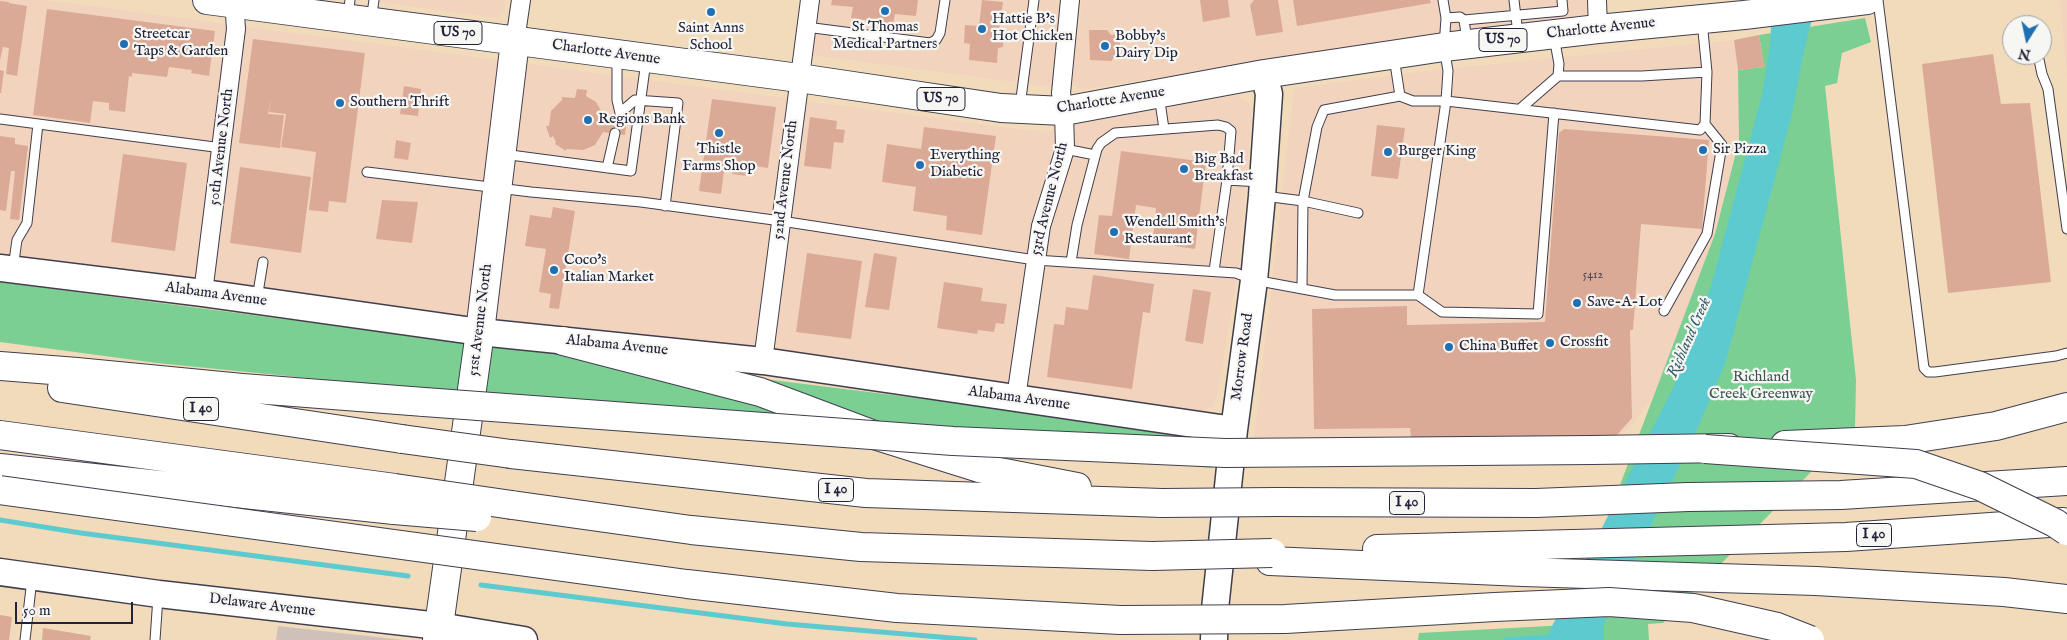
<!DOCTYPE html>
<style>
body{margin:0}
#map{position:relative;width:2067px;height:640px;overflow:hidden;background:#f1dbbb;font-family:"IM FELL English",serif}
canvas{display:block}
.north{position:absolute;left:2002px;top:15px;width:50px;height:50px;box-sizing:border-box;background:#f6f6f2;border:1px solid #a1a1a9;border-radius:50%;rotate:190deg;font-size:14px;font-weight:700;line-height:20px;text-align:center;color:#22223b}
.north::after{content:'';display:block;margin:auto;width:18px;height:22px;background:#1f6fb2;clip-path:polygon(50% 0,100% 100%,50% 72%,0 100%)}
.scale{position:absolute;left:15px;top:602px;width:118px;height:22px;box-sizing:border-box;border:2px solid #22223b;border-top:0;padding-left:6px;font-size:15px;line-height:18px;white-space:nowrap;color:#22223b;-webkit-text-stroke:4px #f6f6f2;paint-order:stroke}
</style>
<div id="map">
<canvas width="2067" height="640"></canvas>
<div class="north">N</div>
<div class="scale">50 m</div>
</div>
<script>
const ctx = document.querySelector('canvas').getContext('2d');
ctx.lineJoin = 'round';
function paint(path, color) { ctx.fillStyle = color; ctx.fill(path, 'evenodd'); }
const poly = rows => new Path2D(rows.map(r => 'M' + r).join(''));
function trace(path, color, width, dash) { ctx.strokeStyle = color; ctx.lineWidth = width; ctx.lineCap = dash ? 'butt' : 'round'; ctx.setLineDash(dash || []); ctx.stroke(path); }
function drawText(font, color, halo, rows, align = 'center') {
  ctx.font = font + ' "IM FELL English",serif'; ctx.lineWidth = 4.5; ctx.setLineDash([]); ctx.textBaseline = 'middle'; ctx.strokeStyle = halo; ctx.fillStyle = color; for (const [text, x, y, turn = 0] of rows) {
    ctx.save(); ctx.translate(x, y); ctx.rotate((+turn || 0) * Math.PI / 180); ctx.textAlign = isNaN(turn) ? turn : align; if (halo) ctx.strokeText(text, 0, 0); ctx.fillText(text, 0, 0); ctx.restore();
  }
}
const built = poly([
 [0,0,45,0,1041,132,1097,120,1238,95,1248,102,1252,111,1239,266,1217,396,1212,407,1198,413,1147,410,0,253],
 [363,0,506,0,504,11,497,18],
 [819,0,1064,0,1052,87,811,55],
 [1082,0,1587,0,1587,13,1581,18,1318,52,1081,90,1072,85],
 [2067,0,2067,76,2060,1],
 [1759,35,1764,67,1738,70,1739,141,1715,234,1657,392,1629,428,1620,436,1315,440,1254,439,1294,88,1425,71,1734,40]
]);
const industrial = poly([
 [278,626,403,640,276,640]
]);
const green = poly([
 [1865,18,1871,42,1842,53,1837,83,1825,86,1856,380,1855,427,1663,623,1648,624,1649,640,1418,640,1419,633,1567,625,1715,234,1739,141,1738,70,1764,67,1759,35],
 [0,282,306,322,1198,433,1212,468,157,363,0,342]
]);
const water = poly([
 [1817,0,1804,50,1792,114,1725,364,1698,427,1604,624,1604,640,1548,640,1549,632,1675,384,1687,353,1711,286,1762,95,1770,47,1772,7]
]);
const stream = poly([
 [0,520,81,533,408,576],
 [481,585,787,624,975,640],
 [1506,640,1553,637]
]);
const building = poly([
 [832,0,918,0,916,16,895,14,893,24,851,18,853,7,831,5],
 [982,0,1003,2,999,32,1004,33,1003,47,998,48,997,63,969,60,970,44,964,43,965,25,979,26],
 [1200,0,1228,0,1230,17,1203,22],
 [1254,0,1278,0,1283,32,1256,36,1250,5],
 [1293,0,1430,0,1431,3,1297,26],
 [0,1,9,2,7,11,9,3,27,6,17,76,6,74,9,48,3,47,0,60],
 [47,9,215,31,209,76,191,73,192,70,169,67,167,77,132,73,132,77,129,76,125,112,109,110,109,103,93,101,90,123,33,115],
 [1089,30,1107,30,1111,35,1120,34,1120,58,1113,58,1112,61,1090,60],
 [1759,35,1764,67,1738,70,1734,40],
 [253,39,365,53,346,203,329,201,328,212,309,210,316,152,281,147,286,114,269,112,271,98,268,114,284,115,280,148,239,143],
 [1993,54,2001,104,2030,103,2051,282,1948,293,1922,64],
 [0,70,4,71,1,93,0,93],
 [404,86,421,89,418,116,400,114],
 [577,89,587,90,586,96,596,102,604,116,628,111,625,135,603,132,595,145,583,150,566,149,566,151,555,144,556,142,553,136,550,138,546,126,549,126,551,111,562,100,562,97,575,98],
 [712,99,776,107,768,168,747,165,746,176,732,174,733,166,725,164,721,194,699,191],
 [810,117,837,121,836,129,845,130,843,143,834,142,831,169,804,166],
 [1377,125,1405,128,1398,179,1371,176],
 [924,127,996,136,982,235,946,230,947,216,913,211,916,187,882,182,887,144,921,149],
 [1564,129,1709,140,1702,229,1641,224,1633,330,1630,330,1632,418,1617,435,1411,438,1410,428,1314,429,1312,309,1407,306,1407,325,1545,322,1559,133],
 [0,136,15,138,15,144,28,146,19,220,10,219,15,171,11,171,6,211,0,210],
 [396,140,411,143,408,160,394,158],
 [1121,151,1206,162,1195,249,1175,246,1174,240,1153,238,1156,208,1136,205,1129,259,1094,254,1099,215,1112,216],
 [123,154,187,163,175,251,111,242],
 [240,167,311,177,301,253,230,243],
 [382,200,418,202,412,243,376,239],
 [553,207,575,211,559,309,549,308,551,294,539,292,546,249,525,246,530,215,551,218],
 [807,253,862,261,851,339,796,332],
 [874,253,897,257,889,310,865,307],
 [1093,275,1154,284,1150,313,1143,312,1132,389,1047,377,1054,324,1064,325,1066,307,1088,310],
 [944,282,983,288,981,301,1007,304,1004,324,996,323,994,332,978,330,977,334,937,328],
 [1193,289,1211,292,1203,344,1185,341],
 [0,615,12,617,9,640,0,640],
 [43,628,91,636,90,640,42,640]
]);
const lane = poly([
 [1514,0,1518,34],
 [1878,0,1924,368,1928,372,1935,372,2056,356,2067,353],
 [348,16,350,0],
 [1446,18,1460,17,1464,20],
 [371,20,374,0],
 [806,27,930,43,936,40,940,33,945,0],
 [1467,41,1464,20,1563,11,1562,0],
 [2038,55,2042,74,2048,89,2067,229],
 [617,56,617,100,620,113],
 [1558,76,1642,76,1707,72],
 [1159,95,1164,129],
 [1400,96,1413,101,1446,101,1448,71,1444,47,1446,18,1443,0],
 [1020,106,1034,0],
 [1520,109,1558,76,1559,64,1554,37],
 [620,113,635,100,678,103,665,206],
 [0,119,222,148],
 [1065,149,1095,155],
 [503,154,631,171,646,61],
 [607,168,615,133],
 [367,172,531,192,641,202,781,221,1035,260,1236,273,1254,280,1335,295,1418,295,1442,312,1538,314,1554,113],
 [1227,180,1260,182],
 [1264,196,1303,201,1358,213],
 [1071,262,1077,225,1097,149,1101,143,1115,133,1218,125,1226,127,1231,131,1227,180,1214,271],
 [13,268,17,240,27,223,38,124],
 [1302,288,1303,201,1317,127,1324,110,1400,96,1394,57],
 [1418,295,1446,101,1700,130,1705,124,1707,72,1702,21],
 [257,299,263,262],
 [1664,311,1707,234,1722,145,1705,124],
 [25,640,32,579],
 [155,640,158,597]
]);
const street = poly([
 [1597,0,1598,29],
 [515,41,521,0],
 [203,293,236,29,234,0],
 [763,361,810,0],
 [1016,398,1041,226,1065,149,1064,111,1061,93,1070,0]
]);
const secondary = poly([
 [0,268,203,293,480,332,763,361,1234,430],
 [0,572,159,594,439,626,524,640],
 [1214,640,1215,609,1234,430,1254,280,1262,196,1269,94,1264,74]
]);
const primary = poly([
 [207,0,799,78,1001,108,1064,111,1264,74,1444,47,1598,29,1744,15,1867,0],
 [437,640,480,332,515,41]
]);
const highway = poly([
 [563,341,760,392,877,436,979,468,1077,487],
 [0,366,77,372,242,388,424,402],
 [62,388,402,439],
 [0,435,395,488],
 [1785,445,1905,440,1996,426,2067,407],
 [1592,450,1729,448],
 [511,454,866,493,1162,503],
 [0,468,394,510],
 [1277,502,1536,503,1688,497,1841,495,2067,481],
 [512,505,691,530,861,547,1152,556],
 [1377,549,1846,537,2063,522],
 [1270,561,1523,572,1816,581,2004,592,2067,599]
]);
const highwayBridge = poly([
 [424,402,953,441,1225,453,1592,450],
 [402,439,511,454],
 [1705,449,1916,464,1980,486,2055,523,2067,531],
 [395,488,512,505],
 [0,490,687,584,897,608,1120,620,1285,619,1495,607,1609,602,1693,608,1777,627,1810,640],
 [1162,503,1277,502],
 [394,510,477,517],
 [1152,556,1272,553]
]);
const markers = [
 [885,11,5,"#1f6fb2"],
 [711,12,5,"#1f6fb2"],
 [982,29,5,"#1f6fb2"],
 [124,44,5,"#1f6fb2"],
 [1105,46,5,"#1f6fb2"],
 [340,103,5,"#1f6fb2"],
 [588,120,5,"#1f6fb2"],
 [719,133,5,"#1f6fb2"],
 [1703,150,5,"#1f6fb2"],
 [1388,152,5,"#1f6fb2"],
 [920,165,5,"#1f6fb2"],
 [1184,169,5,"#1f6fb2"],
 [1114,232,5,"#1f6fb2"],
 [554,270,5,"#1f6fb2"],
 [1577,303,5,"#1f6fb2"],
 [1550,343,5,"#1f6fb2"],
 [1449,347,5,"#1f6fb2"]
];
const numberNames = [
 ["5412",1593,276]
];
const shields = [
 [458,33,48],
 [1503,40,48],
 [941,99,48],
 [201,409,35],
 [836,490,35],
 [1407,503,35],
 [1874,535,35]
];
const shieldNames = [
 ["US 70",458,33],
 ["US 70",1503,40],
 ["US 70",941,99],
 ["I 40",201,409],
 ["I 40",836,490],
 ["I 40",1407,503],
 ["I 40",1874,535]
];
const poiNames = [
 ["Hattie B's",992,20],
 ["Hot Chicken",992,37],
 ["St Thomas",885,28,"center"],
 ["Medical Partners",885,45,"center"],
 ["Saint Anns",711,29,"center"],
 ["School",711,46,"center"],
 ["Streetcar",134,35],
 ["Taps & Garden",134,52],
 ["Bobby's",1115,37],
 ["Dairy Dip",1115,54],
 ["Southern Thrift",350,103],
 ["Regions Bank",598,120],
 ["Thistle",719,150,"center"],
 ["Farms Shop",719,167,"center"],
 ["Sir Pizza",1713,150],
 ["Burger King",1398,152],
 ["Everything",930,156],
 ["Diabetic",930,173],
 ["Big Bad",1194,160],
 ["Breakfast",1194,177],
 ["Wendell Smith's",1124,223],
 ["Restaurant",1124,240],
 ["Coco's",564,261],
 ["Italian Market",564,278],
 ["Save-A-Lot",1587,303],
 ["Crossfit",1560,343],
 ["China Buffet",1459,347]
];
const streetNames = [
 ["Charlotte Avenue",1601,29,-6],
 ["Charlotte Avenue",606,53,8],
 ["Charlotte Avenue",1111,101,-9],
 ["50th Avenue North",222,147,-83],
 ["52nd Avenue North",786,180,-83],
 ["53rd Avenue North",1050,199,-76],
 ["Alabama Avenue",216,295,8],
 ["51st Avenue North",481,320,-83],
 ["Alabama Avenue",617,346,6],
 ["Morrow Road",1243,357,-82],
 ["Alabama Avenue",1019,399,8],
 ["Delaware Avenue",262,606,7]
];
const parkNames = [
 ["Richland",1761,378],
 ["Creek Greenway",1761,395]
];
const waterNames = [
 ["Richland Creek",1690,338,-66]
];
paint(built, '#f2d4be');
paint(industrial, '#cfc0ba');
paint(green, '#7ccf92');
paint(water, '#5dcad0');
trace(stream, '#5dcad0', 5);
paint(building, '#dbaa96');
trace(lane, '#413e4e', 11);
trace(street, '#413e4e', 20);
trace(secondary, '#413e4e', 29);
trace(primary, '#413e4e', 30);
trace(highway, '#413e4e', 30);
trace(lane, '#fff', 9);
trace(street, '#fff', 18);
trace(secondary, '#fff', 26);
trace(primary, '#fff', 28);
trace(highway, '#fff', 28);
trace(highwayBridge, '#413e4e', 30, []);
trace(highwayBridge, '#fff', 28);
for (const [x, y, r, color] of markers) { const dot = new Path2D(); dot.arc(x, y, r, 0, 2 * Math.PI); ctx.fillStyle = color; ctx.fill(dot); trace(dot, '#f6f6f2', 2); }
drawText('12px', '#504452', null, numberNames);
for (const [x, y, w] of shields) { const box = new Path2D(); box.roundRect(x - w / 2, y - 11.5, w, 23, 4); ctx.fillStyle = '#f6f6f2'; ctx.fill(box); trace(box, '#22223b', 1); }
drawText('bold 14px', '#22223b', null, shieldNames);
drawText('15px', '#22223b', '#f6f6f2', poiNames, 'left');
drawText('15px', '#22223b', '#f6f6f2', streetNames);
drawText('15px', '#3d5655', '#f6f6f2', parkNames);
drawText('italic 16px', '#375d6f', '#f6f6f2', waterNames);
</script>
